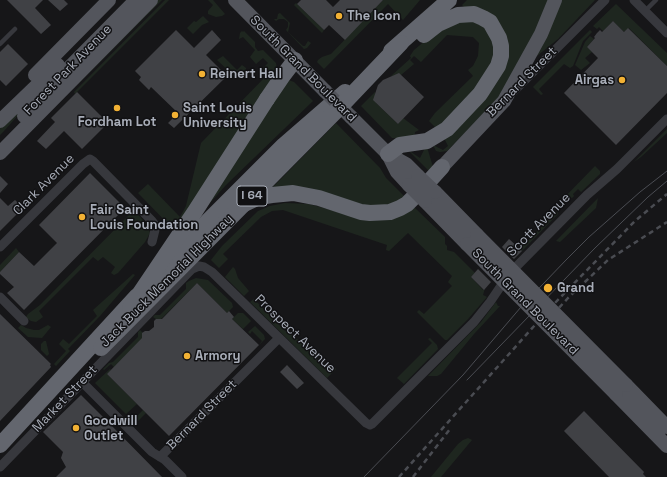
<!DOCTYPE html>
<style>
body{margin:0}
canvas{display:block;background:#161618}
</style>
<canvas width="667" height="477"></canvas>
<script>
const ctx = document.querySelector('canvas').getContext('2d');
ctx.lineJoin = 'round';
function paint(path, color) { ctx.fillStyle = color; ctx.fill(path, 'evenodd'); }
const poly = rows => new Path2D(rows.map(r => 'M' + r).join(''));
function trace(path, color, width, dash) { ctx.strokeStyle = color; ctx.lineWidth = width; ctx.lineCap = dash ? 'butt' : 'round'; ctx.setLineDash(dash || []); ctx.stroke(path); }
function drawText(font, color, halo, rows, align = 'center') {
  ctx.font = font + ' "Space Grotesk",sans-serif'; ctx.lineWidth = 3; ctx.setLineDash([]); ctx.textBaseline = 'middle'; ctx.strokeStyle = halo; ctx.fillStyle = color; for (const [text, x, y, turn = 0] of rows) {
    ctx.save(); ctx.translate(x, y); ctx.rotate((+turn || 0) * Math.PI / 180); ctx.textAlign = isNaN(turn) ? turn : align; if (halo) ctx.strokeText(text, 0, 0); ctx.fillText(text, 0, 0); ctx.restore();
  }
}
const green = poly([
 [158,0,162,0,72,90,72,87],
 [165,0,169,0,75,94,74,92],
 [208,0,213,0,225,14,222,16,216,17,208,14,208,11,213,5],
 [383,0,420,0,403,20,388,4,324,69,317,62,318,60,322,57,331,54],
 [467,0,550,0,540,25,496,101,447,151,440,152,436,151,433,145,443,150,448,146,444,138,506,49,462,5],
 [559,0,595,0,558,39,537,56,535,55],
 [296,3,324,30,322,33,294,5],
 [616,4,667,53,667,66,629,28,624,32,613,21,603,31,599,27,597,29,593,26],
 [280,13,290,23,288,32,303,46,305,46,308,41,311,43,307,48,304,49,286,30,288,27,288,22,284,19,279,19,276,21,274,19,277,19,278,14],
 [203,16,209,22,202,25,193,34,187,28,194,21,196,22],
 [468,18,490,30,497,54,481,85,437,129,429,121,435,113,473,76,468,70,473,66,478,56,479,43,473,37,447,35,421,62,414,56,410,60,414,64,401,75,391,76,411,58,410,56,414,50,437,31],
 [590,30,592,32,583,41,573,66,570,68,564,64,539,89,543,94,541,95,533,87],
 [242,31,243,32,244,31,255,42,255,47,258,51,263,50,276,63,277,70,175,231,138,193,148,184,180,217,186,206,201,143,267,75,261,70,268,63,263,58,256,64,250,57,255,50,243,37,239,39,240,33],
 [590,36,594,39,587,47,592,52,585,58,590,63,581,70,575,65,585,42],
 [223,56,237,70,242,65,246,68,246,71,240,76,235,71,232,74,217,60],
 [288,80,294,82,313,101,226,185,199,215],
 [375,92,376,103,398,124,403,118,419,130,415,132,414,139,397,140,396,138,392,138,361,106],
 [35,96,4,131,0,135,0,127],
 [336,123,380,168,386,178,407,199,379,209,269,191],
 [667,129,667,133,641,157,634,162],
 [427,147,433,167,432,174,408,150,420,158,425,148],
 [595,166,600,171,600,174,581,192,578,189,573,194,574,196,572,198,570,197,564,203,562,200],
 [598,198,596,208,560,242,556,241],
 [285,203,309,204,335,211,414,207,445,237,445,244,447,246,447,250,454,252,475,273,471,277,483,290,485,288,483,295,487,297,468,319,447,340,445,340,417,312,419,310,424,314,452,286,448,282,452,276,408,233,389,251,386,250,387,245,283,210,272,211,261,217,223,254,228,259,219,268,211,260,222,246,258,211,270,206],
 [134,210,148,226,150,233,145,242,118,273,114,275,111,273,115,267,103,257,98,261,93,257,39,311,43,317,36,322,31,321,28,319,26,317,28,314,40,305],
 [557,211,558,214,522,251,520,249],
 [16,248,19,252,0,272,0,265],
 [233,267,235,269,238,278,249,291,244,296,225,277],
 [133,274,135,275,100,316,68,349,70,351,56,366,54,364,66,351,59,344,63,339,69,344,97,316,93,310],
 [196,278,208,280,232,303,233,307,227,313,197,283,160,320,158,319,156,319,153,317,155,315,160,315,186,289,186,283,189,281],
 [254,299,285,331,288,330,327,369,332,365,336,369,327,378,250,302],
 [496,302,498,306,500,306,474,334,441,374,437,376,428,376,481,322],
 [238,313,243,313,251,321,243,329,232,319],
 [21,325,26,328,34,330,39,330,48,325,51,327,42,338,28,337,18,328],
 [255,326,264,335,265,339,259,345,262,341,252,331,250,334,248,332],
 [140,330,143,333,144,337,114,367,111,364,104,370,103,369,109,363,113,362,138,337,138,332],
 [430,338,437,345,438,349,404,384,397,378,432,343,428,339],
 [44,341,46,341,49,354,47,356,41,350,41,344],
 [110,369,111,370,107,374,137,404,126,414,95,383],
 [143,410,146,413,136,423,133,420],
 [468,438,472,440,441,477,431,477,458,444,463,440]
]);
const building = poly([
 [7,0,43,0,35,8,51,25,41,34],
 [48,0,64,0,68,4,60,11],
 [301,0,326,0,333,7,340,0,383,0,345,40,329,25,324,30,297,4],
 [613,21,624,32,628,28,667,66,667,93,616,145,564,93,598,58,587,47,595,38,594,37,597,33,600,30,602,32],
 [176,30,194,48,212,30,221,40,206,55,227,76,174,128,168,123,178,113,151,87,149,90,139,80,141,77,135,71],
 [8,44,28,64,6,86,0,80,0,52],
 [399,73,424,97,398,124,373,100,378,85,383,80],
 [77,92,108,123,82,149,64,131,46,149,37,141,55,122,51,118],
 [90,173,125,208,24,310,7,293,14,287,0,274,0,272,19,252,34,266,57,243,39,225],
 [0,176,8,184,0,193],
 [0,198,8,206,15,200,23,208,0,231],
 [509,239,522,251,514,259,502,247],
 [478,269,491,282,484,290,471,277],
 [197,283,227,313,229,311,234,317,232,319,259,345,169,436,107,374,142,338,142,333,145,331,149,331,154,327,154,321,156,319,162,319],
 [0,314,51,364,50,365,51,367,0,421],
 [287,365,304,383,297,389,280,372],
 [81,395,109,423,162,477,56,477,66,467,61,458,63,452,43,432],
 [584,411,644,472,643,474,646,477,609,477,564,431]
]);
const lane = poly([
 [645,11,656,0],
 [0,44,15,29]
]);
const street = poly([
 [634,0,667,33],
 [514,91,605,0],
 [0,247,83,164,90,159,93,161,152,221,155,225,155,230,152,242],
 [0,297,24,321],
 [82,382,152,452,165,460,182,477],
 [160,457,279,338],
 [0,467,186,275,192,269,199,266,204,267,212,272,366,423,370,425,372,424,474,322,490,302,509,274,587,195,617,169,667,119]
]);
const primary = poly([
 [235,0,325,91],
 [35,75,109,0],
 [24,116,55,82,136,0],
 [351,117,388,154,406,164,418,176],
 [0,121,58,65],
 [0,153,151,0],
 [388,154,397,172,409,185],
 [442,167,504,101,541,34,555,0],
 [435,192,477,235],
 [425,201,467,244],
 [626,385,667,427],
 [616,394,667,446]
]);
const highway = poly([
 [391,51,449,0],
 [267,99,282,77,295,60],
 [388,154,400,145,427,141,447,129,480,94,498,66,501,56,501,46,499,38,490,22,483,18,474,14,458,15,438,24,424,35],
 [242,205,259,197,272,195,293,193,319,198,361,212,370,213,390,212,400,208,407,204,423,188,442,167],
 [160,272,207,222,284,145,345,92],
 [0,445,137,296]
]);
const tram = poly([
 [467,380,595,248,648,197,667,181],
 [364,477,463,375,521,307,566,260,589,237,640,192,667,171]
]);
const rail = poly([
 [547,321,568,298,608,260,667,222],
 [399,477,552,306,635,221,667,194],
 [413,477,450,429]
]);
const primaryBridge = poly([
 [325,91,351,117],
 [418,176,435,192],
 [409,185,425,201],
 [477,235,626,385],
 [467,244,616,394]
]);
const highwayBridge = poly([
 [130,308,194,213,267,99],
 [101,348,341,106,401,43]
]);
const markers = [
 [339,16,4,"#f2b134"],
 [202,74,4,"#f2b134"],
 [622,80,4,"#f2b134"],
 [117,108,4,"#f2b134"],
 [175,115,4,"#f2b134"],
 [82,217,4,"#f2b134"],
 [548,288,5,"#f2b134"],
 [187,356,4,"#f2b134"],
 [76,428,4,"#f2b134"]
];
const shields = [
 [252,196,30]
];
const shieldNames = [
 ["I 64",252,196]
];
const poiNames = [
 ["The Icon",347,16],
 ["Reinert Hall",210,74],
 ["Airgas",614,80,"right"],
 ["Saint Louis",183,108],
 ["University",183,123],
 ["Fordham Lot",117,122,"center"],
 ["Fair Saint",90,210],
 ["Louis Foundation",90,225],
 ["Grand",557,288],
 ["Armory",195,356],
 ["Goodwill",84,421],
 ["Outlet",84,436]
];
const streetNames = [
 ["South Grand Boulevard",303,69,45],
 ["Forest Park Avenue",68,70,-46],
 ["Bernard Street",522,82,-45],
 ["Clark Avenue",44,185,-45],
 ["Scott Avenue",539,225,-45],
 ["Jack Buck Memorial Highway",167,281,-45],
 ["South Grand Boulevard",525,302,45],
 ["Prospect Avenue",295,334,44],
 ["Market Street",65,399,-46],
 ["Bernard Street",202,415,-45]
];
paint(green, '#1e261f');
paint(building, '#404145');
trace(lane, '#37383d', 4.5);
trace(street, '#37383d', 9);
trace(primary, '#53555c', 14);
trace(highway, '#63666e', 16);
trace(tram, '#4a4c52', 1);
trace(rail, '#4a4c52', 2.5, [5, 4]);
trace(primaryBridge, '#53555c', 14);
trace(highwayBridge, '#63666e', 16);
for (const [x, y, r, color] of markers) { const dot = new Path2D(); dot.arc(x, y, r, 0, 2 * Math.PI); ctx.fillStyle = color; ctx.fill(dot); trace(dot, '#111113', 1.5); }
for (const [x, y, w] of shields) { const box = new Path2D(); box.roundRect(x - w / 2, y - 10, w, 20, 3); ctx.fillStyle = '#111113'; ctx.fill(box); trace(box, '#a8adb8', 1); }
drawText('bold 12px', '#a8adb8', null, shieldNames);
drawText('bold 13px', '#a8adb8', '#111113', poiNames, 'left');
drawText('13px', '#a8adb8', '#111113', streetNames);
</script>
